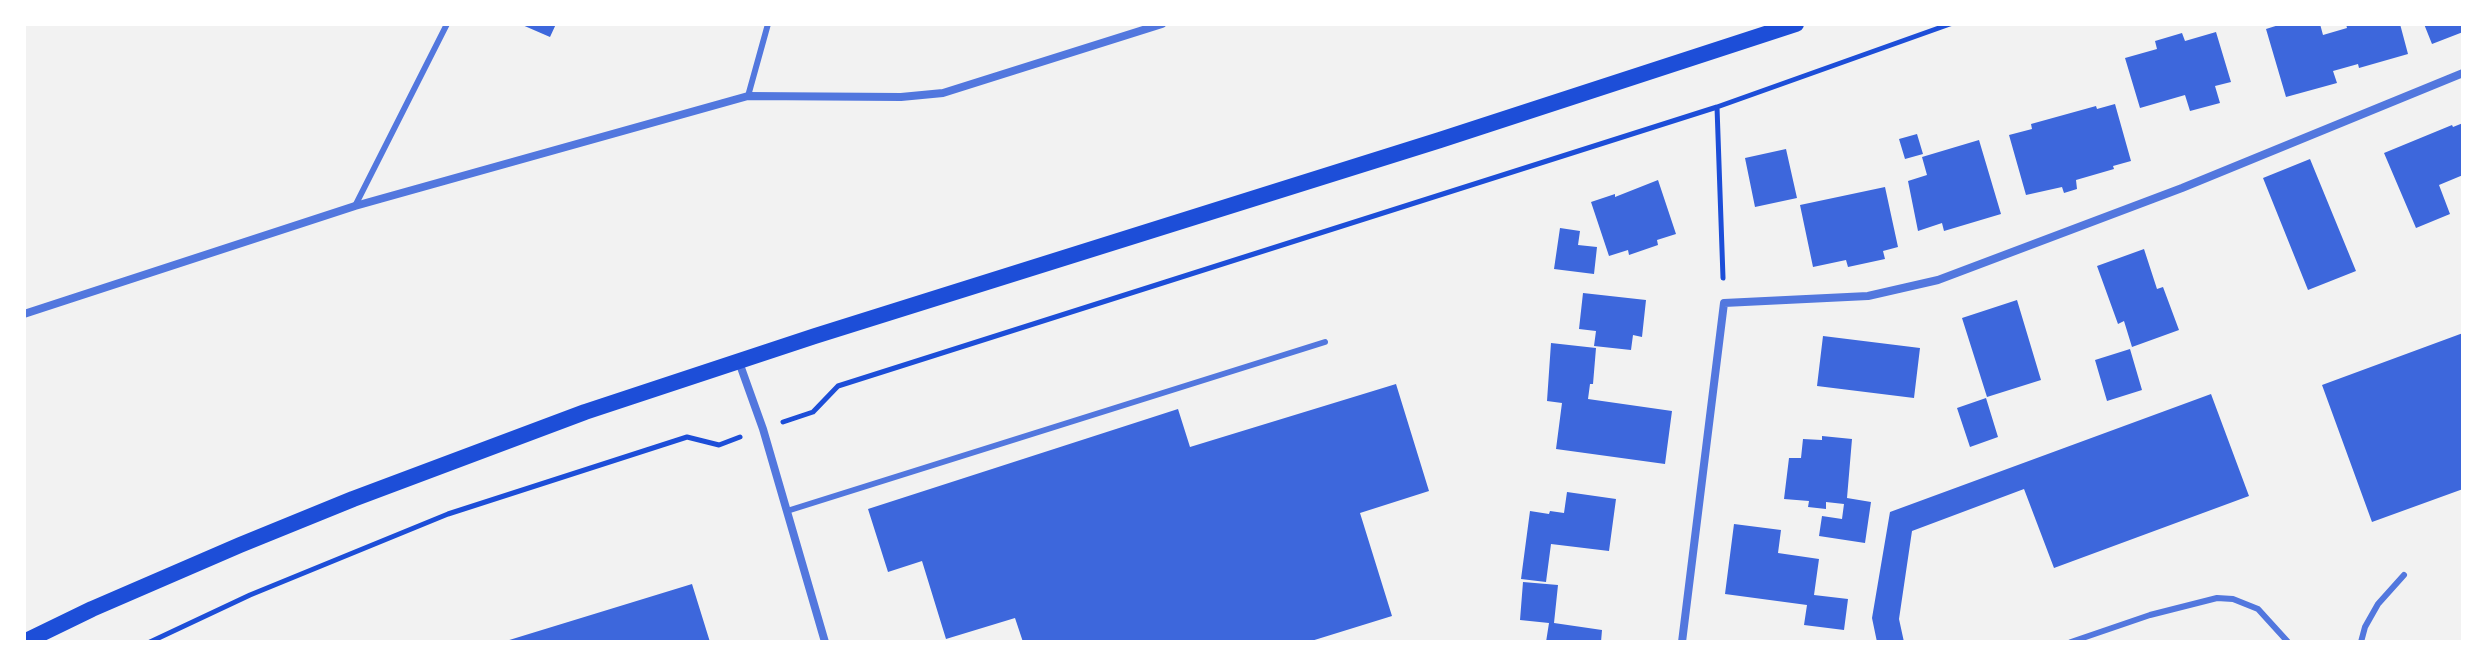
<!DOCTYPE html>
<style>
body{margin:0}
#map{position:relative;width:2487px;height:666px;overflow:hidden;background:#f2f2f2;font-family:Lora,serif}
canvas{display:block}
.frame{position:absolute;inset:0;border:26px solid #fff;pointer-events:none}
</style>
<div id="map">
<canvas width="2487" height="666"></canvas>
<div class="frame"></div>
</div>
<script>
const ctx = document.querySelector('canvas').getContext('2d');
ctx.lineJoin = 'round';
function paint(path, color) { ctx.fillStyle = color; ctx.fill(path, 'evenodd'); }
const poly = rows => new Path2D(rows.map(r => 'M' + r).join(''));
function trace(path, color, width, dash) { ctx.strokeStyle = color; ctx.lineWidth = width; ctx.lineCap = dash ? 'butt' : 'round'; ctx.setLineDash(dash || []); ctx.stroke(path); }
const building = poly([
 [520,24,556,24,550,37],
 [2282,24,2320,24,2323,35,2347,28,2346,24,2400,24,2408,54,2359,68,2358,64,2333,71,2337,83,2286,97,2266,29],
 [2424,24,2463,24,2463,32,2432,44],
 [2216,32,2231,82,2215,86,2220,103,2190,111,2185,95,2140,108,2125,58,2157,49,2155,41,2182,33,2185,41],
 [2115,104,2131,161,2113,166,2114,169,2076,180,2077,189,2064,193,2062,187,2026,195,2009,135,2032,129,2031,124,2096,106,2097,109],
 [2463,123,2463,175,2439,185,2450,214,2416,228,2384,153,2452,125,2453,127],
 [1917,134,1923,154,1905,159,1899,139],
 [1979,140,2001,214,1944,231,1942,223,1918,231,1908,181,1927,175,1922,157],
 [1786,149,1797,198,1755,207,1745,158],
 [2310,159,2356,271,2308,290,2263,178],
 [1658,180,1676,234,1657,240,1658,245,1629,255,1628,250,1609,256,1591,202,1615,194,1615,197],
 [1885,187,1898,247,1883,251,1885,259,1848,267,1846,260,1813,267,1800,205],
 [1560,228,1580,231,1578,245,1597,247,1594,274,1554,269],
 [2144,249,2157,289,2163,287,2179,330,2132,347,2124,321,2118,324,2097,266],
 [1583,293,1646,300,1642,337,1633,335,1631,350,1594,346,1596,331,1579,329],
 [2017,300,2041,380,1987,397,1962,318],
 [2463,333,2463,489,2372,522,2322,385],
 [1823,336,1920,348,1914,398,1817,386],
 [1551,343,1596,348,1593,384,1590,384,1588,399,1672,411,1665,464,1556,449,1562,403,1547,401],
 [2130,349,2142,390,2107,401,2095,360],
 [1396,384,1429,491,1360,513,1392,616,1308,642,1023,642,1015,618,946,639,922,561,888,572,868,509,1178,409,1190,447],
 [2211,394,2249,496,2054,568,2024,489,1912,531,1899,619,1904,642,1877,642,1872,618,1890,512],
 [1986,398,1998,437,1970,447,1957,408],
 [1822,436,1852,439,1847,498,1871,502,1865,543,1819,536,1822,516,1842,519,1844,504,1826,502,1826,509,1808,507,1809,501,1784,499,1789,458,1801,458,1803,439,1822,440],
 [1567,492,1616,499,1609,551,1551,544,1546,582,1521,579,1530,511,1549,514,1550,511,1564,513],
 [1734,524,1781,530,1778,553,1819,559,1814,595,1848,599,1844,630,1804,625,1807,605,1725,594],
 [1523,582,1558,585,1554,623,1602,630,1601,642,1546,642,1549,623,1520,620],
 [692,584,710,642,506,642,506,641]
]);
const path = poly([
 [1717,107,1723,278],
 [783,422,813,412,838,386,1717,107,1950,24],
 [150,642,250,595,448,514,687,437,719,445,740,437]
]);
const service = poly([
 [748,96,768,24],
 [355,206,447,24],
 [787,511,1325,342],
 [2071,642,2150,615,2217,598,2233,599,2258,609,2288,642],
 [2361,642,2365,627,2378,604,2404,575]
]);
const minor = poly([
 [24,314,355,206,748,96,901,97,943,93,1162,24],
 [739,362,763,429,825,642],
 [1682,642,1724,303,1868,296,1938,280,2182,188,2463,73]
]);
const secondary = poly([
 [24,642,92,609,240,545,353,499,585,412,815,336,1440,140,1796,24]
]);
paint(building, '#3d67dc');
trace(path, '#1d4ed8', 5);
trace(service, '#5277de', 6);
trace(minor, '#5277de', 8);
trace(secondary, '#1d4ed8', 16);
</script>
